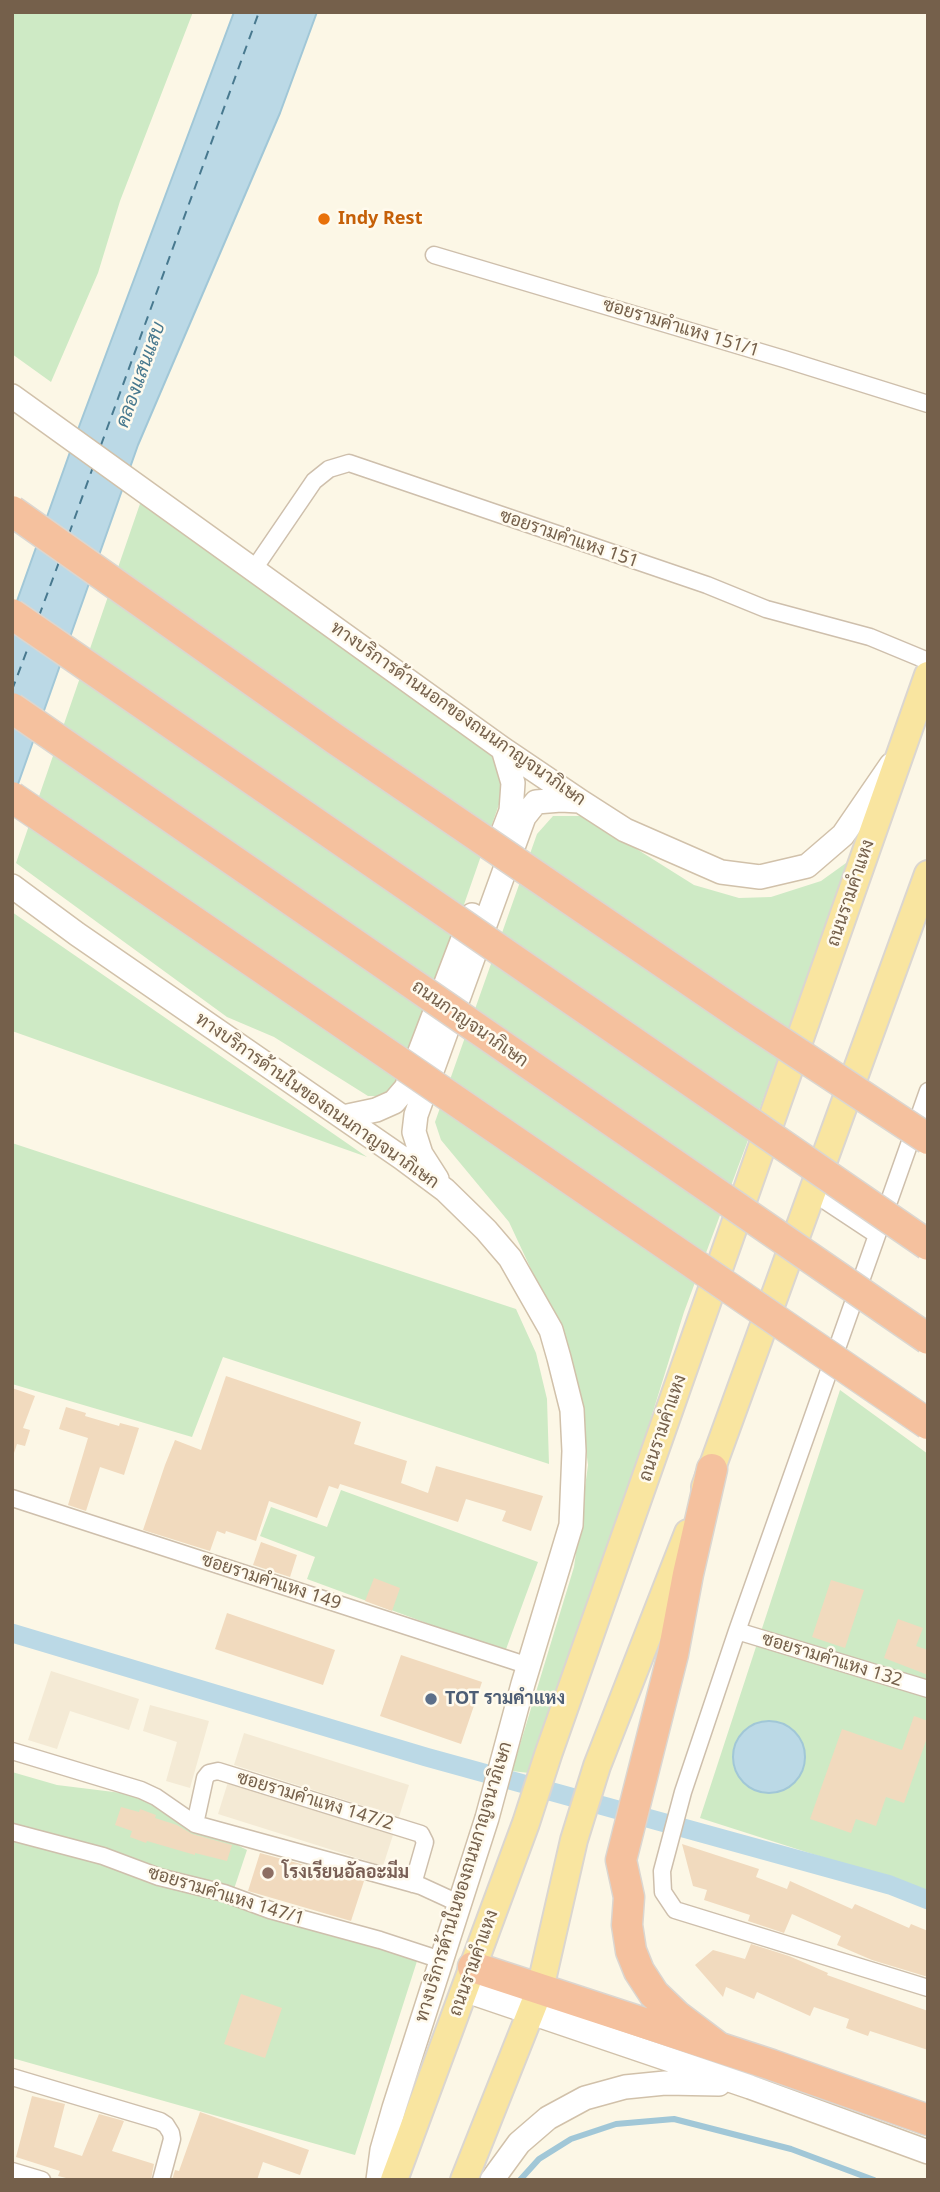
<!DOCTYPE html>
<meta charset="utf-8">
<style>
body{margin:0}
#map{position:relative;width:940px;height:2192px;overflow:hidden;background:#fcf7e6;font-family:"Noto Sans",sans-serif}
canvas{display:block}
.frame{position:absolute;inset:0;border:14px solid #75604b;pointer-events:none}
</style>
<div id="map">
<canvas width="940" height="2192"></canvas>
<div class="frame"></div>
</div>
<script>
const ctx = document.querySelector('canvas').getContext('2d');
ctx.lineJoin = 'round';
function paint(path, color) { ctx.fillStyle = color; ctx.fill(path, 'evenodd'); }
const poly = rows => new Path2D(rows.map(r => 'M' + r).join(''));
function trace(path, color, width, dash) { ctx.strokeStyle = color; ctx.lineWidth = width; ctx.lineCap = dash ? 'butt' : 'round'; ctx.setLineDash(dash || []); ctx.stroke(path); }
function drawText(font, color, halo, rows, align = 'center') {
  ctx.font = font + ' "Noto Sans",Sarabun,sans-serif'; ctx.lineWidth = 5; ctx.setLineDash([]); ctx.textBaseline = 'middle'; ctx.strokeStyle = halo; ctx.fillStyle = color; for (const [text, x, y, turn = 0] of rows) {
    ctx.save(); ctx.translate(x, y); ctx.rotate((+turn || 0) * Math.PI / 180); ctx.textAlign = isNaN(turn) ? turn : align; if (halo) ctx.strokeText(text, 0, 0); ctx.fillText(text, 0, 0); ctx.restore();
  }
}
const residential = poly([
 [51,1671,139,1699,129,1730,70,1711,57,1749,28,1740],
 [150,1705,209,1721,190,1788,166,1781,177,1742,143,1731],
 [244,1733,409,1785,399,1817,234,1765],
 [228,1782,393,1835,383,1866,218,1814]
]);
const green = poly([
 [12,12,193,12,120,201,98,273,51,382,12,354],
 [142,498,496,756,504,790,402,1082,387,1096,368,1096,274,1037,227,1017,16,863],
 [553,816,584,816,694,885,739,898,771,897,821,881,853,858,684,1312,609,1553,529,1773,512,1771,574,1567,588,1465,577,1380,558,1327,509,1222,441,1140,435,1122,537,834],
 [12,912,367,1157,12,1031],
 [12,1143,516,1309,536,1353,547,1399,549,1464,223,1357,192,1437,12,1384],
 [840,1390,928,1454,928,1891,700,1818],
 [341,1490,538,1562,505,1652,307,1579,315,1557,260,1536,271,1507,327,1527],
 [12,1772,57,1785,138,1795,247,1850,230,1901,418,1958,355,2155,12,2058]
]);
const water = poly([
 [234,12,317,12,280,113,138,445,12,801,12,615,80,424,234,12],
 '733 1757a36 36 0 1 1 72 0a36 36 0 1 1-72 0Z'
]);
const stream = poly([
 [520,2180,539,2159,571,2139,616,2124,674,2119,791,2149,874,2180]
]);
const canal = poly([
 [12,1633,426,1757,890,1885,928,1900]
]);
const ferry = poly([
 [101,445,259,12],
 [69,534,93,467],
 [39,616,59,562],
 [12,690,29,645]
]);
const building = poly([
 [226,1376,361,1422,354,1444,407,1461,401,1483,428,1493,436,1466,543,1496,531,1531,502,1521,506,1511,466,1499,458,1522,340,1484,338,1489,329,1486,317,1518,269,1501,256,1541,226,1531,225,1534,217,1531,210,1551,143,1530,165,1465,175,1440,201,1450],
 [12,1388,35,1396,23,1428,30,1430,25,1446,17,1444,14,1453,12,1452],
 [66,1407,86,1413,85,1416,119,1426,120,1423,139,1428,124,1475,100,1467,86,1511,68,1505,88,1438,59,1429],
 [261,1542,297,1555,290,1577,253,1565],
 [374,1578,400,1588,392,1611,365,1601],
 [831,1580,864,1590,845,1648,812,1637],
 [227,1613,335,1650,323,1685,215,1649],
 [898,1619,923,1628,916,1646,928,1650,928,1675,884,1658],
 [401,1655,482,1682,461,1744,380,1716],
 [914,1716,928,1721,928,1735,904,1803,886,1797,876,1826,856,1819,851,1833,810,1819,842,1729,902,1750],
 [121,1807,139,1812,140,1809,156,1815,155,1818,177,1825,192,1834,232,1845,227,1861,195,1853,195,1855,147,1841,146,1843,130,1837,132,1831,115,1825],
 [682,1844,759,1869,756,1877,787,1889,790,1881,852,1909,855,1904,909,1928,911,1924,928,1931,928,1977,872,1960,837,1945,841,1936,792,1914,784,1933,748,1921,750,1915,704,1900,707,1890,693,1886],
 [260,1853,364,1881,351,1921,248,1891],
 [751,1944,789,1956,828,1973,827,1975,928,2011,928,2050,870,2031,868,2036,846,2028,849,2019,814,2007,810,2016,757,1992,754,1999,726,1987,723,1997,695,1965,713,1950,745,1959],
 [241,1994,282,2008,265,2058,224,2044],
 [32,2096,65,2104,54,2147,82,2156,99,2114,124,2121,112,2151,154,2164,151,2180,74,2180,58,2176,60,2171,16,2157],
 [200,2112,309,2150,300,2175,263,2162,257,2180,172,2180,175,2170,179,2171]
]);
const street = poly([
 [434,255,784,359,928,404],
 [254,569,314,481,329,469,349,463,707,585,766,609,870,637,928,661],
 [928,1091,737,1631,683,1792,662,1871,663,1892,675,1910,928,1988],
 [812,1192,877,1235],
 [12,1498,529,1666],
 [737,1631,928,1689],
 [12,1751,141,1790,156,1797,195,1824,421,1886,458,1903],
 [195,1824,205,1778,209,1773,218,1771,421,1834,425,1842,413,1884],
 [12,1832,103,1856,159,1877,224,1893,270,1910,380,1940,441,1960],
 [12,2077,160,2121,166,2125,171,2133,172,2139,161,2180],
 [12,2171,42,2180]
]);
const secondary = poly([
 [12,396,503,749,580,801,625,830,721,872,760,877,807,866,843,835,891,765],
 [501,837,511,811,513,783,503,749],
 [12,886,77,934,402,1158,445,1190,486,1230,510,1258,551,1330,559,1358,572,1410,574,1451,571,1525,523,1684,487,1818,394,2108,382,2150,378,2180],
 [343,1117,376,1110,394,1102,406,1088,472,915],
 [437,1179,421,1154,414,1132,416,1115,524,817,536,802,561,800,579,801],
 [464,1990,750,2087,928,2152],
 [492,2180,519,2143,548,2118,585,2098,625,2087,665,2083,719,2084]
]);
const primary = poly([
 [705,1487,928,874],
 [394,2180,526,1823,549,1752,928,675],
 [464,2180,540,1989,574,1840,597,1766,688,1533]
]);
const highway = poly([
 [712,1469,688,1574,673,1654,621,1860,629,1897,627,1925,631,1951,639,1971,654,1994,677,2016,718,2047],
 [473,1967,772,2065,928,2120]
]);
const highwayBridge = poly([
 [12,511,335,739,743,1017,928,1139],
 [12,614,928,1245],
 [12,708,928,1339],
 [12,797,928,1424]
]);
const markers = [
 [324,219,7,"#e8710a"],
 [431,1699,7,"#5c6f8a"],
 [268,1873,7,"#8d6e63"]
];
const foodNames = [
 ["Indy Rest",338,219]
];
const streetNames = [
 ["ซอยรามคำแหง 151/1",681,328,17],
 ["ซอยรามคำแหง 151",569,539,19],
 ["ทางบริการด้านนอกของถนนกาญจนาภิเษก",458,714,35],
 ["ถนนรามคำแหง",851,893,-71],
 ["ถนนกาญจนาภิเษก",470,1024,35],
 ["ทางบริการด้านในของถนนกาญจนาภิเษก",317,1101,35],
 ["ถนนรามคำแหง",663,1428,-71],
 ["ซอยรามคำแหง 149",271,1582,18],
 ["ซอยรามคำแหง 132",832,1660,17],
 ["ซอยรามคำแหง 147/2",315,1801,17],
 ["ทางบริการด้านในของถนนกาญจนาภิเษก",464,1882,-73],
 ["ซอยรามคำแหง 147/1",226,1896,17],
 ["ถนนรามคำแหง",474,1963,-70]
];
const serviceNames = [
 ["TOT รามคำแหง",445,1699]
];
const educationNames = [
 ["โรงเรียนอัลอะมีม",282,1873]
];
const waterNames = [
 ["คลองแสนแสบ",141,375,-70]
];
paint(residential, '#f4ead5');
paint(green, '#ceeac5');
paint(water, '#bbd9e6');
trace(water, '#a1c7d7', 2);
trace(stream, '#a1c7d7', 6);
trace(canal, '#bbd9e6', 19);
trace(ferry, '#48798f', 2, [9, 7]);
paint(building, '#f1dabe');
trace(street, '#cebfac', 19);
trace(secondary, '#d1c1aa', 26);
trace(primary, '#dbd6d0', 30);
trace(highway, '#dbd6d0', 33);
trace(street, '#fff', 16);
trace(secondary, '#fff', 23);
trace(primary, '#f9e5a0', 26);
trace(highway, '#f5c19e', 30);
trace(highwayBridge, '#dbd6d0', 33, []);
trace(highwayBridge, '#f5c19e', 30);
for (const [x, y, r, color] of markers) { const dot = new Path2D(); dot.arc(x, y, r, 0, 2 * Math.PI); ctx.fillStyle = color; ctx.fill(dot); trace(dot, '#fffaed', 2.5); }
drawText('bold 18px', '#c56008', '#fffaed', foodNames, 'left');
drawText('18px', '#75604b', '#fffaed', streetNames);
drawText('bold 18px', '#4e5e75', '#fffaed', serviceNames, 'left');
drawText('bold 18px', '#785e54', '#fffaed', educationNames, 'left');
drawText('italic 19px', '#48798f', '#fffaed', waterNames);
</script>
